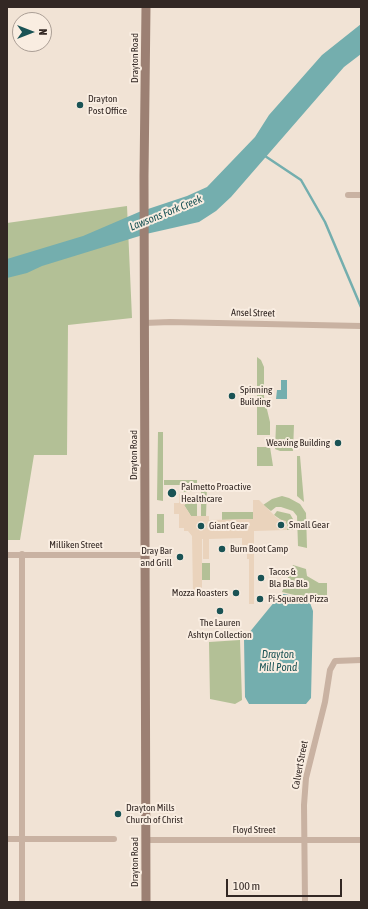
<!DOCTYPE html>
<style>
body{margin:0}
#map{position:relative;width:368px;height:909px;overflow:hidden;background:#f1e3d5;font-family:"Asap Condensed",sans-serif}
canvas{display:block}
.frame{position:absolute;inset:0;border:8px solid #332824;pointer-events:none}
.north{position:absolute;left:12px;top:12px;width:40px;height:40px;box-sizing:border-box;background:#f9ede1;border:1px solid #aa9e95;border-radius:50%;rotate:90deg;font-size:11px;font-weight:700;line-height:16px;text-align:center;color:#332824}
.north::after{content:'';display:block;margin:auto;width:14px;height:18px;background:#1a5355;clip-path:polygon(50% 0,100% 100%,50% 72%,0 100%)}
.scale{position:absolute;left:226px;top:879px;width:116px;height:18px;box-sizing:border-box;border:2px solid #332824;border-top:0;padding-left:5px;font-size:12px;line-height:14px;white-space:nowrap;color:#332824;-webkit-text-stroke:3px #f9ede1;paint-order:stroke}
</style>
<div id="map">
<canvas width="368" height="909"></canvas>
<div class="frame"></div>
<div class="north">N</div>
<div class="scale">100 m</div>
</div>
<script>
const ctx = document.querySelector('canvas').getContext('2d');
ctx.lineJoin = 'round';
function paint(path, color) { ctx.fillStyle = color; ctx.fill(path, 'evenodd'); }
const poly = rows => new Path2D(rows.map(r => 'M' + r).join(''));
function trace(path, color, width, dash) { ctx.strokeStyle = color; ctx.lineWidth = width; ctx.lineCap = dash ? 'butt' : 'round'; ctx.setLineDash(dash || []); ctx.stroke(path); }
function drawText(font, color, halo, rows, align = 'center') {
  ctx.font = font + ' "Asap Condensed",sans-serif'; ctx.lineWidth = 4; ctx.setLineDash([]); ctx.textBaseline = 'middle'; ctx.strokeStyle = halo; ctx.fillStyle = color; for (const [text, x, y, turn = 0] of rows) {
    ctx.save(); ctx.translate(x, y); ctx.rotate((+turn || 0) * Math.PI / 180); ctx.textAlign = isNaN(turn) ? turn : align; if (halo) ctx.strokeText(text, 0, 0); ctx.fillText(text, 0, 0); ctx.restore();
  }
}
const green = poly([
 [127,206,132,318,68,325,67,455,34,455,20,540,7,540,7,223],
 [257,357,261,360,264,367,264,397,270,422,270,435,257,435],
 [276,425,294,425,293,451,280,451,275,449],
 [158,432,163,432,163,501,157,500],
 [257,447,270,447,273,466,257,466],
 [297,456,300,456,304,502,297,496],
 [164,480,197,480,197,492,181,492,181,485,164,485],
 [207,487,206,516,201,516,201,490],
 [187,496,197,496,197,516,191,516,184,505,187,503],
 [282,496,289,498,300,504,306,513,307,548,298,546,297,516,293,511,281,507,276,507,271,511,263,505,272,499],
 [277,511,290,514,293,519,294,530,287,530,287,524,274,515],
 [222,512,253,512,253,519,222,520],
 [157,514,164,514,164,533,157,533],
 [202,563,210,563,210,580,202,580],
 [293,565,306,569,307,576,319,583,327,583,327,599,311,599,282,592],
 [240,640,242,700,235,704,210,699,209,642]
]);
const plaza = poly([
 [179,494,187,494,187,503,184,505,191,516,209,516,209,520,253,519,253,500,259,500,278,519,286,521,287,530,254,531,254,604,249,604,249,559,247,559,247,551,242,551,242,538,209,539,209,559,203,559,203,539,202,539,202,594,193,594,192,536,188,531,184,531,184,528,179,528,179,514,174,514,174,503,179,503]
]);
const water = poly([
 [361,24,361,54,344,67,231,197,216,211,199,222,146,234,42,266,27,273,7,278,7,259,83,236,139,212,187,196,207,187,255,137,269,115,322,55],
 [281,380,287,380,287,399,276,399,277,390,281,390],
 [284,594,304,598,310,603,313,611,311,698,306,704,249,704,245,697,244,639,280,595]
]);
const stream = poly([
 [265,156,301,180,325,222,361,307]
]);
const minor = poly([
 [348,195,361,195],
 [144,323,170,322,361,326],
 [22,554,22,902],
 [7,555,145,555],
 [7,839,114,839],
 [146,840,361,840],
 [305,902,304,805,306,778,325,702,330,670,335,661,361,660]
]);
const secondary = poly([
 [146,7,144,176,146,902]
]);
const markers = [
 [80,105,4,"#1a5355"],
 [232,396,4,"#1a5355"],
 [338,443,4,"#1a5355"],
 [172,493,5,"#1a5355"],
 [281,525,4,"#1a5355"],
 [201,526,4,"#1a5355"],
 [222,549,4,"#1a5355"],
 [180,557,4,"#1a5355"],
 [261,578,4,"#1a5355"],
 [236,593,4,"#1a5355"],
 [260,599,4,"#1a5355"],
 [220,611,4,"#1a5355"],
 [118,814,4,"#1a5355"]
];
const streetNames = [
 ["Drayton Road",135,58,-90],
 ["Ansel Street",253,313,1],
 ["Drayton Road",134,455,-90],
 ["Milliken Street",76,545],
 ["Calvert Street",300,765,-79],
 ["Floyd Street",254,830],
 ["Drayton Road",135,862,-90]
];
const poiNames = [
 ["Drayton",88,99],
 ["Post Office",88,111],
 ["Spinning",240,390],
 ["Building",240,402],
 ["Weaving Building",330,443,"right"],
 ["Palmetto Proactive",181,487],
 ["Healthcare",181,499],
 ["Small Gear",289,525],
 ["Giant Gear",209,526],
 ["Burn Boot Camp",230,549],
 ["Dray Bar",172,551,"right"],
 ["and Grill",172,563,"right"],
 ["Tacos &",269,572],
 ["Bla Bla Bla",269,584],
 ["Mozza Roasters",228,593,"right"],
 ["Pi-Squared Pizza",268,599],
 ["The Lauren",220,623,"center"],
 ["Ashtyn Collection",220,635,"center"],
 ["Drayton Mills",126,808],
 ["Church of Christ",126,820]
];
const waterNames = [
 ["Lawsons Fork Creek",166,213,-22],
 ["Drayton",278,655],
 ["Mill Pond",278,668]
];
paint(green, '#b3c096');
paint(plaza, '#ead3bc');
paint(water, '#74aeae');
trace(stream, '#74aeae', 2.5);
trace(minor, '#c9b2a2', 6);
trace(secondary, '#9c8073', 9);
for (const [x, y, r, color] of markers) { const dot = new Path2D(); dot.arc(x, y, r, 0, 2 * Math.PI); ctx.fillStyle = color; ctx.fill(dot); trace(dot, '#f9ede1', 1.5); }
drawText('10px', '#332824', '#f9ede1', streetNames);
drawText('10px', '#332824', '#f9ede1', poiNames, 'left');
drawText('italic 11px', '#1a5355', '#f9ede1', waterNames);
</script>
